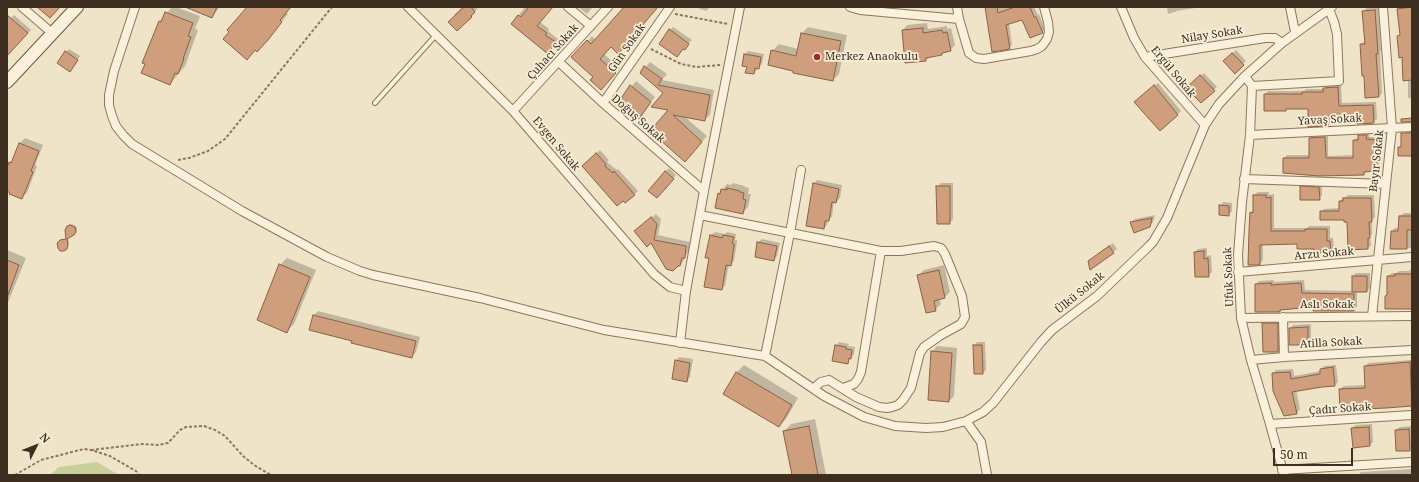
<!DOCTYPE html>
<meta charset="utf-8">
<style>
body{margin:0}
#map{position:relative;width:1419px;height:482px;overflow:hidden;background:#f0e4c8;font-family:"Noto Serif",serif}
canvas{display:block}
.frame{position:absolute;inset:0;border:8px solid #3d2e20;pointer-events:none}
.north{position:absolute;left:16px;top:426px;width:40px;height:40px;-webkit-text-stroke:3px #f7eed8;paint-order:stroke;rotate:48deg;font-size:11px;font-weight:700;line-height:16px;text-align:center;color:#3d2e20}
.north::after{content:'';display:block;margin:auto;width:14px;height:18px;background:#3d2e20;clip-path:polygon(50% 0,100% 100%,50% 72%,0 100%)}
.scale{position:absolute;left:1273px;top:448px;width:80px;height:18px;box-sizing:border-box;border:2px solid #3d2e20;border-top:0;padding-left:5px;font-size:12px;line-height:14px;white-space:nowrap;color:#3d2e20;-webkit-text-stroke:3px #f7eed8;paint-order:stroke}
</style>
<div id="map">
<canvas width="1419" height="482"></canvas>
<div class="frame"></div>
<div class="north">N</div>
<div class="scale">50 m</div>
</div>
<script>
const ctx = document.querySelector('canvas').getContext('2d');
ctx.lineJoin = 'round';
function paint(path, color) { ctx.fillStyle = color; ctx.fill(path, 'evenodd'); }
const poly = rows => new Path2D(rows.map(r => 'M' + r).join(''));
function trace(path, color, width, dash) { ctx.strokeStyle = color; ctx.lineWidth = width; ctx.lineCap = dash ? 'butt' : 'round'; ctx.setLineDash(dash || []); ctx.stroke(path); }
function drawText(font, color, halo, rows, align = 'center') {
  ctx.font = font + ' "Noto Serif",serif'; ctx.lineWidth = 3.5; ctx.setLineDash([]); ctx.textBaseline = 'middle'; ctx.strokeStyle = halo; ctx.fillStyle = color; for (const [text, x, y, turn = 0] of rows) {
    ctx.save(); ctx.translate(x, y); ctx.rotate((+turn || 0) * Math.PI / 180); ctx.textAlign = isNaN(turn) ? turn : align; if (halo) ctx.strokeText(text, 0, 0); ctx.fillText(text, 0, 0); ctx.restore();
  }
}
const green = poly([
 [97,462,119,475,50,475,59,467]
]);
const shadow = poly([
 [172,7,176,7,200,16,195,29,198,30,185,66,170,84,159,22],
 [200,7,220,7,212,17],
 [248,7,290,7,286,12,288,14,264,44],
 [462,7,478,8,474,12,475,13,457,30,455,16,454,15],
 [525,7,552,7,540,22,549,29,548,31,558,39,551,49,512,24],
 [578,7,593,7,587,14],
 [625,7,658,7,611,46,604,54,620,68,601,89,594,77,588,41,592,36,596,40],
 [695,7,710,7,706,11],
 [986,7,1034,7,1038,15,1039,14,1045,29,1042,32,1023,18,1009,23,1012,45,1009,48],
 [1167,7,1201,7,1177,11,1175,12,1168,14],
 [1378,7,1381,50,1380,52,1382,93,1379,96,1361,44,1366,41,1363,11,1367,8],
 [1397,7,1412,7,1412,115,1411,98,1408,98,1408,79,1398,36,1401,33],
 [7,14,11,18,14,15,31,30,7,55],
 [927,23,928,29,947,26,947,29,951,28,955,45,950,50,945,51,941,54,929,57,926,60,903,30,907,25],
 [673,27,692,40,677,56,670,30],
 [808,27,847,35,839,74,833,80,794,70,772,51,779,44,798,49,801,34],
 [69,49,80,56,73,67,66,52],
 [1236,50,1246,61,1235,72,1225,61],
 [748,51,764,54,762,64,759,67,757,67,757,70,753,73,748,66,743,65,745,54],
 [650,62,667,74,662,80,714,90,710,115,704,120,685,117,707,136,690,155,670,110,665,93,641,72],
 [1204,73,1217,87,1201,102,1188,88],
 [636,81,655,97,639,117,619,103],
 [1158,83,1181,111,1160,130,1139,99],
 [1341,84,1342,103,1376,102,1377,119,1373,122,1358,119,1331,121,1328,125,1309,107,1288,108,1286,110,1265,94,1268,91,1304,91,1306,89,1324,89,1328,85],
 [1362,132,1369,132,1369,137,1382,137,1381,151,1379,153,1379,167,1376,170,1367,171,1364,174,1284,173,1284,158,1287,155,1310,155,1310,138,1313,135,1328,134,1328,156,1354,155,1354,140,1359,137],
 [1406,132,1412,132,1412,172,1411,155,1399,147,1402,144,1403,136],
 [25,138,43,145,35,165,37,166,27,193,21,198,7,190,7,171,10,162,14,159,20,143],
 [600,150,609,160,607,162,617,170,618,169,638,191,625,202,583,166],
 [669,168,676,175,661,193,665,172],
 [817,180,842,185,840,198,836,202,834,201,832,217,828,220,827,225,824,228,814,184],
 [733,183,745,186,745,187,749,188,748,194,751,194,748,207,743,213,719,194,727,184,731,185],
 [941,183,953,183,953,219,950,223,937,187],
 [1304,183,1322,184,1322,195,1319,199,1301,187],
 [1258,192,1269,192,1269,195,1274,194,1274,228,1307,228,1309,226,1330,226,1330,238,1333,238,1334,248,1330,251,1298,243,1263,244,1263,260,1260,264,1249,264,1251,213,1254,209,1254,195],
 [1348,195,1374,195,1375,217,1372,220,1372,234,1370,236,1371,245,1368,248,1345,219,1321,212,1324,209,1340,208,1340,201],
 [1223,202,1232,203,1232,211,1229,215,1220,206],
 [1404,213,1412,213,1412,248,1391,248,1392,231,1395,228,1400,228,1400,216],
 [656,214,661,219,658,235,690,242,689,252,685,256,684,260,680,265,651,241,640,227],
 [1155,215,1153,222,1150,226,1131,223,1135,219],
 [72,224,77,227,77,231,68,237,69,243,67,248,58,243,63,239,67,238,68,227],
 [715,232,725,234,727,232,736,234,735,240,737,240,737,242,734,261,731,265,729,264,725,286,721,289,710,257,707,257,711,235],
 [762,239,780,243,777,256,774,260,758,242],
 [1113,243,1117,249,1090,268,1089,261],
 [1207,248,1207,256,1211,255,1212,272,1208,276,1195,252,1198,249],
 [7,250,26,258,7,305],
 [287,258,316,270,294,324,287,331,280,265],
 [944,265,950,292,945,297,939,299,941,304,935,310,918,275,924,270],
 [1411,269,1412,269,1412,308,1386,296,1388,293,1388,276,1392,273,1397,273,1399,271,1409,271],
 [1356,273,1370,273,1370,288,1367,291,1357,291,1357,307,1354,310,1314,306,1282,309,1280,311,1256,284,1259,281,1274,280,1274,282,1304,280,1305,290,1353,291,1353,276],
 [318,311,420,337,416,352,412,357,353,340,314,315],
 [1267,320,1281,320,1281,347,1278,351,1263,324],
 [1311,324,1311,341,1308,344,1290,329,1293,325],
 [839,342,849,344,848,346,855,347,854,354,847,363,836,346],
 [977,342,985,342,986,370,983,373,974,346],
 [937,346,957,348,954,396,949,401,932,352],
 [679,357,693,359,690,377,687,381,676,361],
 [1412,360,1412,405,1340,389,1344,386,1366,385,1365,367,1368,363],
 [744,365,798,398,786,419,779,426,737,372],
 [1336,365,1338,382,1335,385,1296,390,1300,409,1297,413,1273,373,1276,370,1293,369,1294,376,1321,371,1321,370,1324,366],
 [815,419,826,475,793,475,784,431,791,424],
 [1372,424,1373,442,1370,445,1352,428,1356,425],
 [1412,426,1412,449,1397,450,1396,430,1400,427],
 [1412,469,1412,475,1358,475,1361,472]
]);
const building = poly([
 [37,7,60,7,50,18,37,7],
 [185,7,217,7,212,18,185,7],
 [247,7,291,7,280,20,282,22,268,40,257,52,255,50,247,60,223,39,229,32,227,30,247,7],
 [464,7,471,7,475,12,471,16,472,17,457,31,448,22,464,7],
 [529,7,553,7,537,26,547,33,545,35,556,42,548,54,511,24,518,15,521,17,529,7],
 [624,7,658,7,618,54,611,47,600,59,616,73,601,90,590,80,593,77,571,57,587,40,591,44,624,7],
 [985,7,997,7,998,13,1015,7,1030,7,1034,17,1036,17,1043,33,1030,38,1022,20,1006,25,1010,49,992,52,985,7],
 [1412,7,1412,80,1403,81,1402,57,1399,58,1397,36,1400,35,1397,9,1412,7],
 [1375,10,1378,54,1376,54,1379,97,1365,98,1364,76,1362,76,1360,44,1365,44,1362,11,1375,10],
 [165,12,193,23,188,36,191,37,183,59,184,59,178,74,175,73,170,85,141,73,145,64,142,63,159,21,161,22,165,12],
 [7,15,28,33,7,56,7,15],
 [923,28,923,33,942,30,943,33,947,32,951,51,942,53,942,55,926,58,926,61,905,63,902,30,923,28],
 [669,29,689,44,685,50,683,49,677,57,659,44,669,29],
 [801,33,841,41,833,81,793,73,793,71,768,65,771,50,796,56,801,33],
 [65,51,78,60,70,72,57,63,65,51],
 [1232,53,1244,65,1235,74,1223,61,1232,53],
 [744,54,761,57,759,69,755,68,754,74,745,73,747,67,742,66,744,54],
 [644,66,662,79,658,85,710,95,705,121,673,115,702,142,685,162,650,131,668,110,651,107,663,93,640,73,644,66],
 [1200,75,1215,91,1201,103,1186,88,1200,75],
 [630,85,651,102,639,119,618,103,630,85],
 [1154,85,1178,115,1160,131,1134,102,1154,85],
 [1338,87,1339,106,1373,105,1374,123,1357,124,1357,120,1328,122,1328,126,1308,127,1308,109,1286,109,1286,111,1264,111,1264,94,1302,94,1302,92,1323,92,1323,88,1338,87],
 [1412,118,1412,122,1401,122,1401,119,1412,118],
 [1401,133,1412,133,1412,156,1398,156,1398,147,1401,147,1401,133],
 [1358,135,1367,135,1366,139,1379,140,1378,155,1376,155,1376,171,1364,172,1364,175,1319,176,1283,173,1283,158,1309,158,1309,138,1325,137,1326,158,1353,158,1353,140,1358,140,1358,135],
 [19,143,39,151,31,171,33,172,22,199,9,194,10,193,7,191,7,168,9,162,11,163,19,143],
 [596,153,606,164,605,166,613,173,614,171,635,195,625,203,623,201,617,206,582,166,596,153],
 [665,171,674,179,657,198,648,191,665,171],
 [813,183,839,189,836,203,832,202,829,221,825,221,824,229,806,226,813,183],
 [936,186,950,186,950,224,937,224,936,186],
 [1300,186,1319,187,1320,200,1300,200,1300,186],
 [727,188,740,191,740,192,744,193,743,199,746,200,743,214,715,208,718,193,720,194,721,189,727,190,727,188],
 [1253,195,1266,195,1266,198,1271,197,1271,231,1305,231,1305,229,1327,229,1327,241,1330,241,1331,252,1314,253,1314,249,1297,249,1297,244,1260,245,1260,265,1248,265,1249,231,1250,212,1253,213,1253,195],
 [1343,198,1371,198,1372,222,1369,222,1370,238,1368,238,1368,249,1348,250,1347,222,1344,222,1344,220,1320,220,1320,211,1339,211,1339,201,1343,201,1343,198],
 [1219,205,1229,206,1229,216,1219,215,1219,205],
 [1399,216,1412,216,1412,230,1407,230,1407,249,1390,249,1391,231,1398,231,1399,216],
 [651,217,657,224,654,240,686,246,685,258,682,258,680,266,678,266,673,271,666,269,651,243,647,247,634,231,651,217],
 [1152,218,1150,227,1134,233,1130,222,1152,218],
 [70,225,75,227,76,232,74,235,67,239,68,245,67,249,64,251,60,251,58,248,57,243,60,240,66,239,65,230,67,226,70,225],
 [710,235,722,238,723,235,734,237,732,243,734,244,734,246,731,266,726,265,722,290,704,287,709,258,705,258,710,235],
 [757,242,777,246,774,261,755,257,757,242],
 [1109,246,1114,253,1090,270,1088,261,1109,246],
 [1204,251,1204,259,1208,258,1209,277,1195,277,1194,252,1204,251],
 [7,260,19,265,8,295,7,295,7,260],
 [279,264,310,277,287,333,257,320,279,264],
 [939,270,945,298,934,301,936,311,926,313,917,275,939,270],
 [1395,274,1412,274,1412,309,1385,309,1385,296,1387,295,1387,276,1395,276,1395,274],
 [1352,276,1367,276,1367,292,1352,292,1352,276],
 [1271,283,1271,285,1301,283,1302,293,1354,294,1354,311,1313,311,1313,307,1280,310,1280,312,1255,312,1255,284,1271,283],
 [313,315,416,341,412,358,351,343,352,341,309,330,313,315],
 [1262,323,1278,323,1278,352,1263,352,1262,323],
 [1308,327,1308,345,1289,345,1289,328,1308,327],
 [835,345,846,347,846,349,852,350,851,359,849,358,848,364,832,361,835,345],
 [973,345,982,345,983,374,974,374,973,345],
 [931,351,952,353,949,402,928,400,931,351],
 [675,360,690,363,687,382,672,379,675,360],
 [1410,362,1412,406,1386,408,1340,410,1339,389,1365,388,1364,366,1410,362],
 [1333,367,1335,386,1322,387,1292,392,1297,414,1284,416,1273,391,1272,373,1290,372,1291,379,1320,374,1320,369,1333,367],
 [736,372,792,405,779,427,723,394,736,372],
 [809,426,818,475,792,475,783,431,809,426],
 [1369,427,1370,446,1353,448,1351,428,1369,427],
 [1409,429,1410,451,1396,451,1395,430,1409,429]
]);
const path = poly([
 [675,14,728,24],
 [651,49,681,64,696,67,720,65],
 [178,160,189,158,208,151,225,139,332,7],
 [91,450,142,444,158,445,168,443,180,430,186,427,204,426,215,430,225,436,243,456,254,465,271,475],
 [15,475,41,460,84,449,91,450,110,456,136,471,139,475]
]);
const service = poly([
 [375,103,436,35]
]);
const minor = poly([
 [22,7,52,33],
 [135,7,114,71,109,95,109,105,112,116,116,126,123,135,132,144,242,211,327,257,360,271,373,275,480,298,604,330,765,356,824,396,864,417,895,426,926,428,943,427,966,421,983,412,993,403,1041,342,1052,330,1097,296,1145,250,1153,242,1167,218,1205,125,1219,104,1245,76,1282,43,1332,7],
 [408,7,513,111,654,274,670,287,686,291],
 [568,7,591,26],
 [850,7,860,10,959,19],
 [957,7,959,19,969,53,976,58,984,59,1031,51,1037,49,1042,46,1047,39,1049,32,1048,22,1044,7],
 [1121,7,1134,38,1145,57,1205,125],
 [1290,7,1295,32],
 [1145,57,1265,38,1275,38,1282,43],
 [559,62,603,103,704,191],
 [1245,76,1252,86,1250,135,1242,202,1238,255,1241,318,1251,360,1270,424,1284,475],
 [1252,86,1339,81,1337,34,1334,22,1329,9],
 [603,103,670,7],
 [513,111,608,7],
 [1250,135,1412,127],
 [1244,179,1386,184],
 [700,215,881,251,901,251,934,246,941,248,945,254,962,296,965,317,961,324,941,335,924,347,920,353,911,388,903,400,898,405,892,407,887,408,879,407,856,397,829,380,821,382,814,388],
 [1238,272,1412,257],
 [1372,316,1392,128,1383,7],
 [1283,317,1284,357],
 [1241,318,1412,316],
 [680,343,686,291,704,191,740,7],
 [765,356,790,233,801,170],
 [1251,360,1284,357,1412,350],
 [843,388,854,384,858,379,861,372,881,251],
 [966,421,981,442,987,475],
 [1270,424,1412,415],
 [1282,470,1412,462]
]);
const secondary = poly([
 [7,82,77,7]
]);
const markers = [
 [817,57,4,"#9e2a2b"]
];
const streetNames = [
 ["Nilay Sokak",1212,35,-9],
 ["Gün Sokak",627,48,-55],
 ["Çuhacı Sokak",553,52,-48],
 ["Ergül Sokak",1173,72,50],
 ["Doğuş Sokak",638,119,41],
 ["Yavaş Sokak",1330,120,-3],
 ["Evgen Sokak",556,144,50],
 ["Bayır Sokak",1377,161,-84],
 ["Arzu Sokak",1324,254,-5],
 ["Ufuk Sokak",1229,277,-92],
 ["Ülkü Sokak",1080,293,-39],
 ["Aslı Sokak",1327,305],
 ["Atilla Sokak",1331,343,-3],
 ["Çadır Sokak",1340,409,-4]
];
const poiNames = [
 ["Merkez Anaokulu",825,57]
];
paint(green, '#c9cf9b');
paint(shadow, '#0003');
paint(building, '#cf9f7d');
trace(building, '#8d5f41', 1);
trace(service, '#8d765c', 6);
trace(minor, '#8d765c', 10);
trace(secondary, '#6f573f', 14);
trace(path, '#8d765c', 2, [3, 2]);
trace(service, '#faf1dc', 4);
trace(minor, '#faf1dc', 8);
trace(secondary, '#faf1dc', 12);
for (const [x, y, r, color] of markers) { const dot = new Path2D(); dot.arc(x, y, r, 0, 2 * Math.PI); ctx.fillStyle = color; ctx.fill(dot); trace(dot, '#f7eed8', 1.5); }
drawText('11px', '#3d2e20', '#f7eed8', streetNames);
drawText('11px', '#3d2e20', '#f7eed8', poiNames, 'left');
</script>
